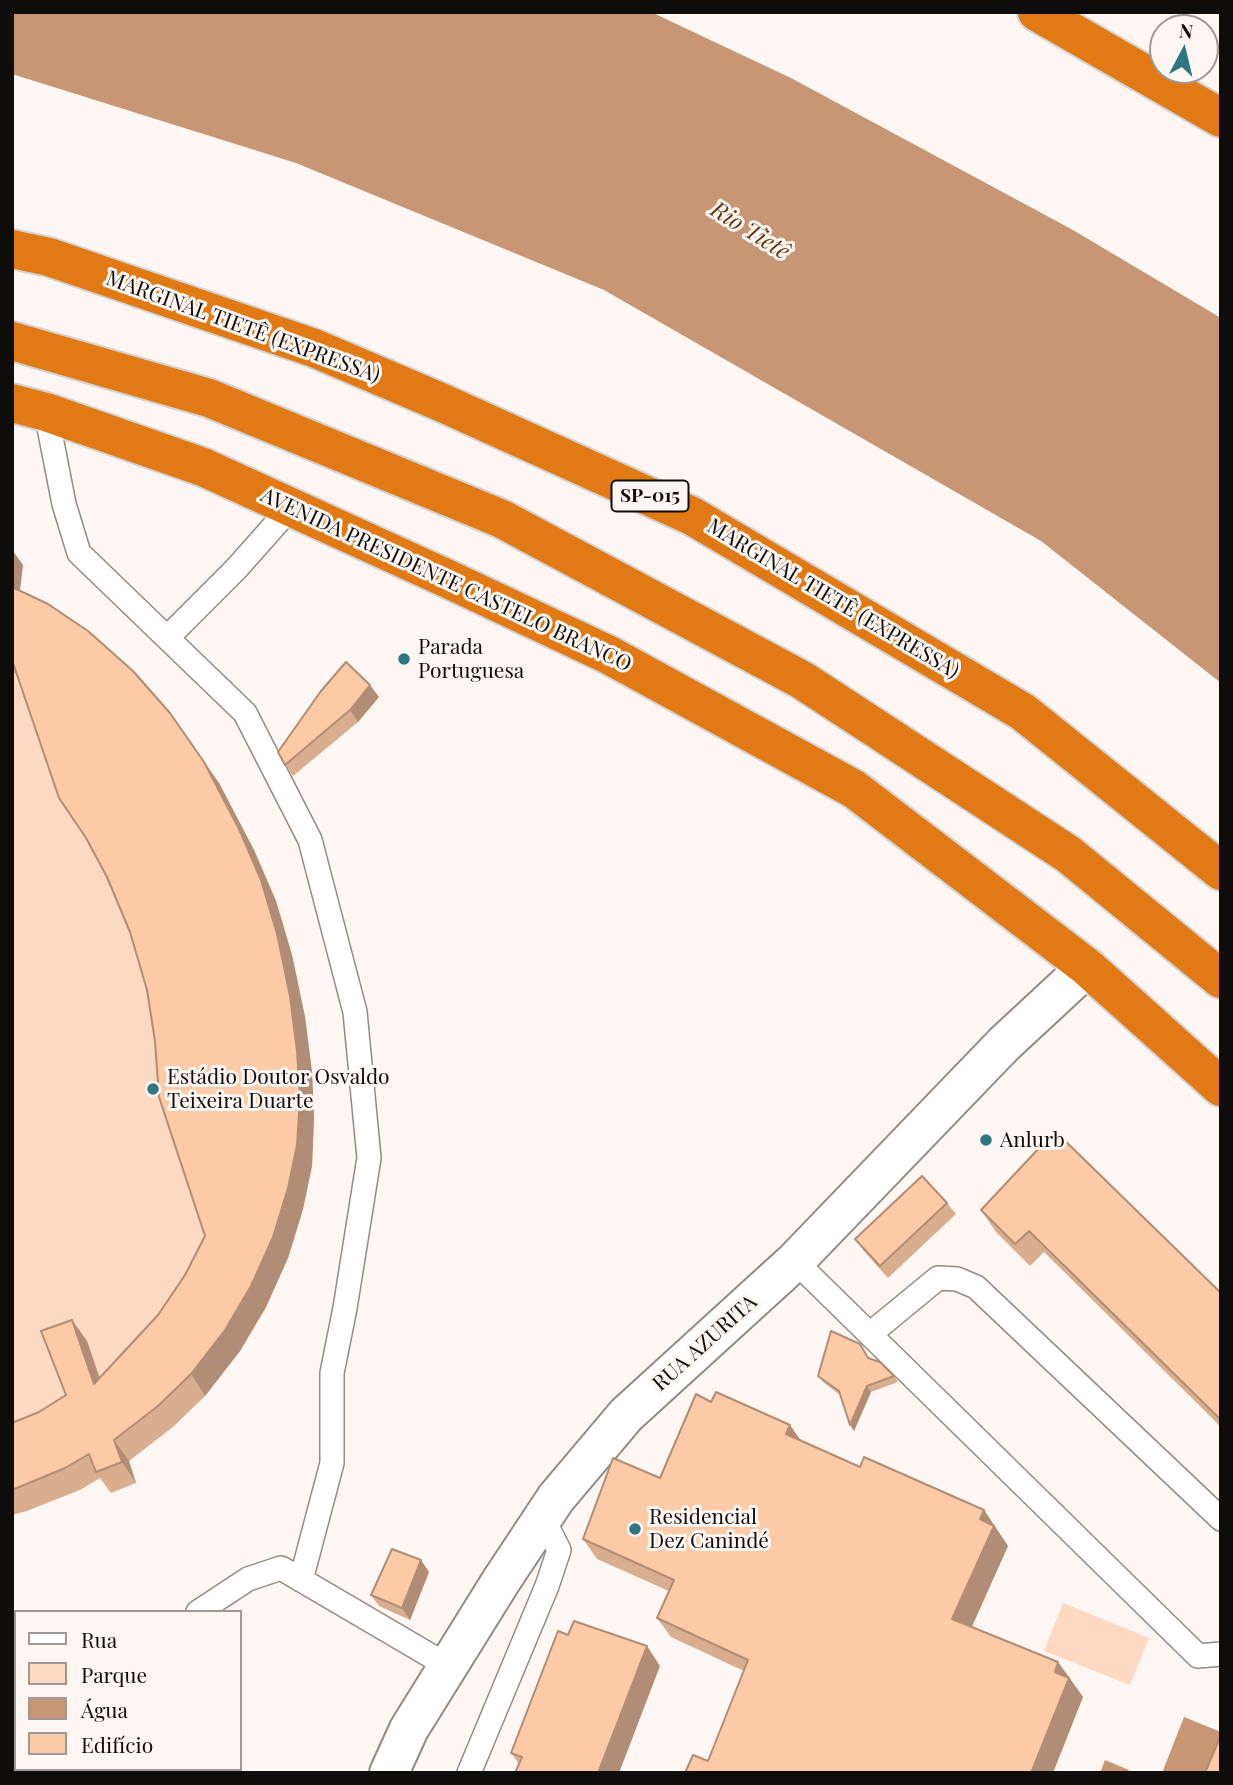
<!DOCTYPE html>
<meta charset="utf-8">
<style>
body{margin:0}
#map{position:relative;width:1233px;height:1785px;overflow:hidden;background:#fdf6f2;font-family:"Playfair Display",serif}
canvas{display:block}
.frame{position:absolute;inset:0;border:14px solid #0f0d0b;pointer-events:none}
.legend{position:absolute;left:14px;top:1610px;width:228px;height:161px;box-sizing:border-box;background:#fdf6f2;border:2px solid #9e9996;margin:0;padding:9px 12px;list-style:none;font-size:21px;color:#0f0d0b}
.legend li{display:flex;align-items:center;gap:14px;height:35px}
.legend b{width:35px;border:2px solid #9e9996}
.north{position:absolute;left:1149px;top:14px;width:70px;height:70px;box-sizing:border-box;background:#fdf6f2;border:2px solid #9e9996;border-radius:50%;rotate:7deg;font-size:19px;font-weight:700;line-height:28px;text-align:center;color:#0f0d0b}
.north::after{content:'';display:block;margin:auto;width:24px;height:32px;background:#2f7780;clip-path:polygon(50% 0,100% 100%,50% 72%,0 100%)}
</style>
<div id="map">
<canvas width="1233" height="1785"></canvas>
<div class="frame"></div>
<ul class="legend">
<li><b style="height:9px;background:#fff"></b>Rua</li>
<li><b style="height:19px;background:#fcd9c0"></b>Parque</li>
<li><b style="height:19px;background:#c79775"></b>Água</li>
<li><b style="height:19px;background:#fccaa6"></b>Edifício</li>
</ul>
<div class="north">N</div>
</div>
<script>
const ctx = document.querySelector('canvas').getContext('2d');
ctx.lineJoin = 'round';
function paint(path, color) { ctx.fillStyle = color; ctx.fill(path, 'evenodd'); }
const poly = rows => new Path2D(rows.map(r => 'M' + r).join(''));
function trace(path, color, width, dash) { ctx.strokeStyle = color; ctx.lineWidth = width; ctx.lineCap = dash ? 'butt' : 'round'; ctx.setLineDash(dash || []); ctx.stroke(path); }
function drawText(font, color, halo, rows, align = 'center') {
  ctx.font = font + ' "Playfair Display",serif'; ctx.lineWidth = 6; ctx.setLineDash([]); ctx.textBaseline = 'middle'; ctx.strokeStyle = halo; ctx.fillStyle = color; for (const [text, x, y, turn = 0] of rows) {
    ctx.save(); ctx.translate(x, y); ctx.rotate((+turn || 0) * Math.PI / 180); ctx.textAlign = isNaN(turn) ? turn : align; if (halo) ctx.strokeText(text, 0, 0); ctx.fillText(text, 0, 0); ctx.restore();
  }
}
const green = poly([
 [12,601,284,1225,12,1501],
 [1063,1603,1149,1638,1130,1685,1044,1651],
 [12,1738,16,1739,16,1769,117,1769,128,1773,12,1773]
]);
const water = poly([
 [12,12,651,12,791,78,1073,230,1221,318,1221,683,1041,541,604,290,296,163,12,74],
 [1184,1717,1221,1732,1221,1749,1211,1773,1162,1773],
 [1105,1760,1129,1770,1128,1773,1100,1773]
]);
const lane = poly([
 [46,412,64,504,79,553,245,713,310,840,355,1012,369,1158,345,1308,332,1373,332,1463,301,1580],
 [168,637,236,569,291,507],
 [795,1261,1198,1656,1221,1654],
 [870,1334,938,1278,957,1279,976,1287,1221,1519],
 [198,1612,248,1579,281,1568,448,1666],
 [12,1660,16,1659],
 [469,1773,547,1586,559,1550,543,1518]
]);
const secondary = poly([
 [389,1773,409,1729,501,1581,556,1498,626,1415,795,1261,1004,1044,1087,967]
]);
const highway = poly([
 [1037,12,1221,118],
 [12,249,49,257,314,348,445,404,692,516,1023,712,1221,871],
 [12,341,209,398,502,519,802,680,1068,854,1221,979],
 [12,403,46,412,203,467,448,579,609,655,854,789,1087,967,1221,1087]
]);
const wall = poly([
 [12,550,23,565,20,591,219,783,254,850,276,901,292,955,305,1017,312,1072,314,1118,312,1166,303,1209,288,1258,266,1307,240,1351,205,1396,173,1427,129,1461,136,1483,111,1493,100,1478,80,1490,27,1511,12,1515,12,1423,39,1412,66,1395,87,1341,100,1379,158,1315,185,1275,205,1236,155,1041,147,990,130,932,17,674,12,672],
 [346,662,379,697,358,722,293,776,285,765],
 [947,1203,956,1214,888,1278,863,1250,855,1239],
 [981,1210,1221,1293,1221,1427,1044,1252,1030,1266,996,1232],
 [864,1350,869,1358,894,1376,898,1382,871,1392,854,1431,840,1395,823,1382,818,1376],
 [802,1441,860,1467,984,1510,1008,1546,972,1627,1058,1662,1083,1697,708,1761,744,1671,671,1637,657,1618,669,1591,597,1559,583,1539,660,1478],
 [429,1572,410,1620,379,1606,371,1595],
 [660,1666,519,1764,511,1753]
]);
const shadedWall = poly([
 [12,550,23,565,18,604,12,596],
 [370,685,379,697,358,722,350,710],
 [170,713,219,783,254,850,276,901,292,955,305,1017,312,1072,314,1118,312,1166,303,1209,288,1258,266,1307,240,1351,205,1396,191,1374,225,1330],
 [72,1320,87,1341,109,1406,94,1384],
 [867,1386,871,1392,854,1431,850,1425],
 [790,1425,804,1445,786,1434],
 [114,1440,129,1461,136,1483,122,1462],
 [984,1510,1008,1546,966,1639,952,1619,980,1519],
 [421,1560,429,1572,410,1620,402,1608],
 [647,1646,660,1666,619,1773,598,1773],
 [1058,1662,1083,1697,1053,1773,1031,1773,1055,1672]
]);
const building = poly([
 [12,587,48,604,88,631,133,671,170,713,204,762,239,829,261,880,277,934,290,996,297,1051,300,1097,297,1145,288,1188,273,1237,251,1286,225,1330,191,1374,158,1406,114,1440,122,1462,96,1472,89,1454,65,1468,12,1490,12,1423,39,1412,66,1395,41,1331,72,1320,94,1384,158,1315,185,1275,205,1236,159,1097,155,1041,147,990,130,932,107,877,86,838,59,798,12,660,12,587],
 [346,662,370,685,350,710,285,765,278,752,321,691,346,662],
 [1055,1131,1221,1293,1221,1420,1029,1231,1015,1244,981,1210,1055,1131],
 [922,1176,947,1203,880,1266,855,1239,922,1176],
 [831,1331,860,1344,868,1358,880,1362,894,1376,867,1386,850,1425,839,1391,818,1376,831,1331],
 [716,1392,790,1425,786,1434,860,1467,864,1457,984,1510,980,1519,994,1526,952,1619,1058,1662,1055,1672,1069,1678,1031,1773,685,1773,693,1755,708,1761,748,1660,657,1618,674,1580,583,1539,613,1458,660,1478,696,1394,711,1402,716,1392],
 [392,1549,421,1560,402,1608,371,1595,392,1549],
 [574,1621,647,1646,598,1773,515,1773,522,1757,511,1753,558,1631,568,1635,574,1621],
 [1221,1735,1221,1773,1205,1773,1221,1735]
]);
const markers = [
 [404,659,7,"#2f7780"],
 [153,1089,7,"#2f7780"],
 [986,1140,7,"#2f7780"],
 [635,1529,7,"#2f7780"]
];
const shields = [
 [650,496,77]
];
const shieldNames = [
 ["SP-015",650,496]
];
const streetNames = [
 ["MARGINAL TIETÊ (EXPRESSA)",243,327,20],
 ["AVENIDA PRESIDENTE CASTELO BRANCO",446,580,25],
 ["MARGINAL TIETÊ (EXPRESSA)",833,599,31],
 ["RUA AZURITA",705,1343,-42]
];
const poiNames = [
 ["Parada",418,647],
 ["Portuguesa",418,671],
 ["Estádio Doutor Osvaldo",167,1077],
 ["Teixeira Duarte",167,1101],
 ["Anlurb",1000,1140],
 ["Residencial",649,1517],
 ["Dez Canindé",649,1541]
];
const waterNames = [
 ["Rio Tietê",750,231,32]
];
paint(green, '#fcd9c0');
paint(water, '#c79775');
trace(lane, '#918b87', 26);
trace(secondary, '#918b87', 42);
trace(highway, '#d4d3d3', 42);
trace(lane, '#fff', 23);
trace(secondary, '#fff', 38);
trace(highway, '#e17a14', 38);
paint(wall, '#d9ae8f');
paint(shadedWall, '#b08d74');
paint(building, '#fccaa6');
trace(building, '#b08d74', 2);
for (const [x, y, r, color] of markers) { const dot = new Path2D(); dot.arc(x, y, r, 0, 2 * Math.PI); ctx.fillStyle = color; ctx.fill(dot); trace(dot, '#fdf6f2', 2.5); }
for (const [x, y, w] of shields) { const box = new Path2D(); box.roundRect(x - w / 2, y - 15.5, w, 31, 5); ctx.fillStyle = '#fdf6f2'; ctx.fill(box); trace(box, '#0f0d0b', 2); }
drawText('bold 19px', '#0f0d0b', null, shieldNames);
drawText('21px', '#0f0d0b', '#fdf6f2', streetNames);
drawText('21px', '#0f0d0b', '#fdf6f2', poiNames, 'left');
drawText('italic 23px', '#65370e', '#fdf6f2', waterNames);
</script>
